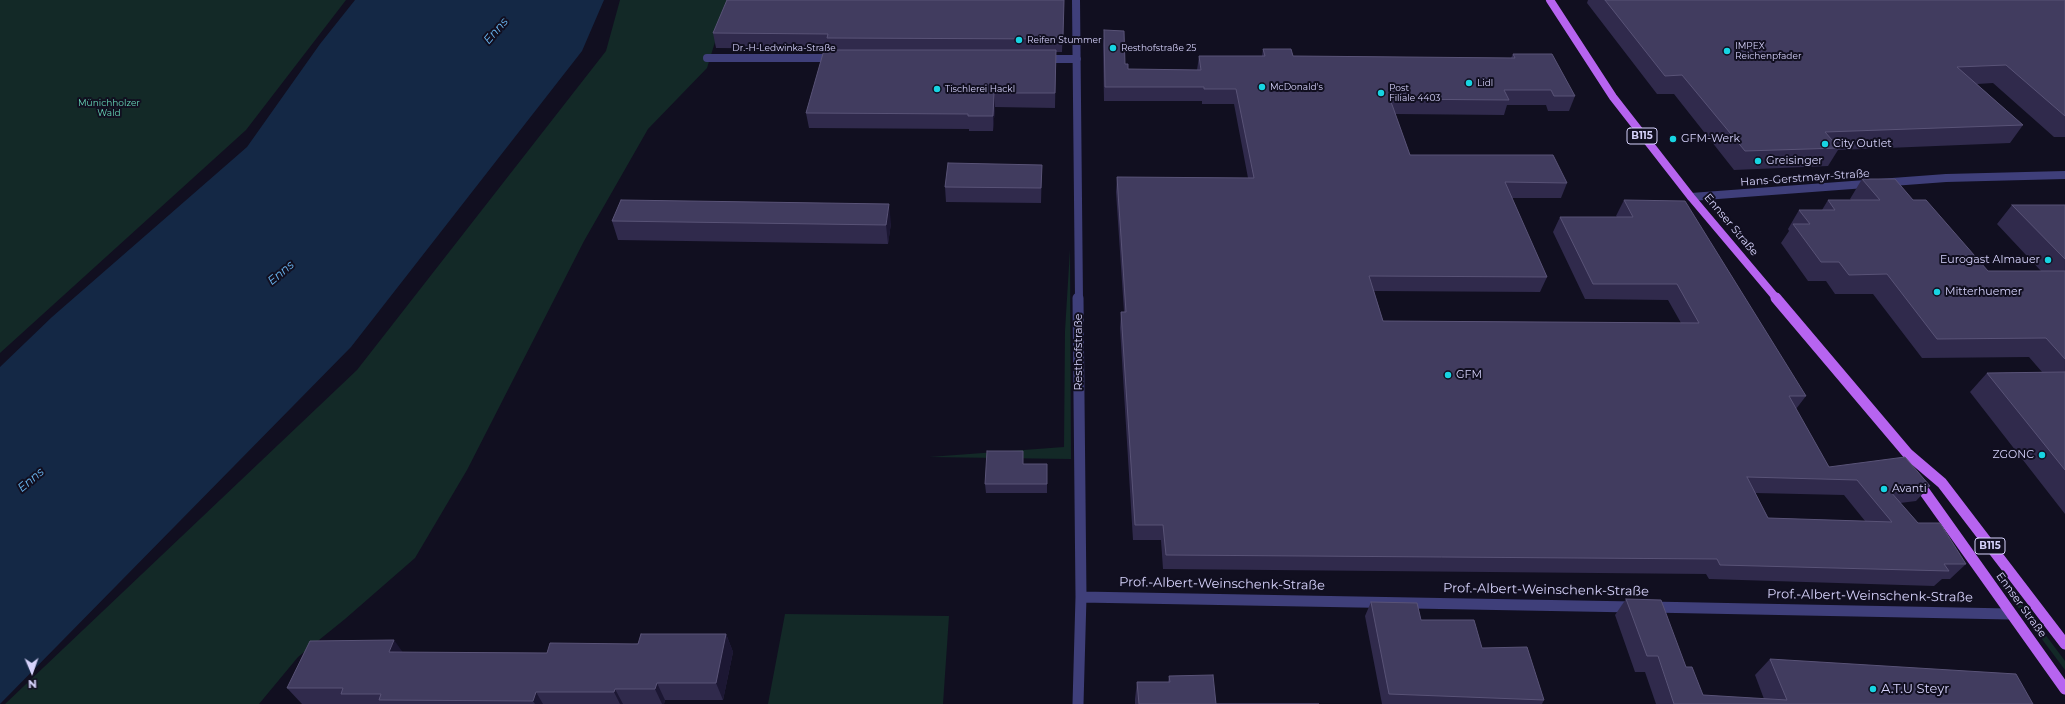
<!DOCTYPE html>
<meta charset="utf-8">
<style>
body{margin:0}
#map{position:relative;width:2065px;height:704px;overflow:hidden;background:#110f20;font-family:Montserrat,sans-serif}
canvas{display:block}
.north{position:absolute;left:12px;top:652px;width:40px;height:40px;-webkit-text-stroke:3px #110f20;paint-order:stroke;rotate:178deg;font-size:11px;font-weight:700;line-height:16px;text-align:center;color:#d6d2fb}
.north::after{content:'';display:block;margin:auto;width:14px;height:18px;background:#d6d2fb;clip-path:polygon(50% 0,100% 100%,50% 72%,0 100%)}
</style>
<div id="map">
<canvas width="2065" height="704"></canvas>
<div class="north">N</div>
</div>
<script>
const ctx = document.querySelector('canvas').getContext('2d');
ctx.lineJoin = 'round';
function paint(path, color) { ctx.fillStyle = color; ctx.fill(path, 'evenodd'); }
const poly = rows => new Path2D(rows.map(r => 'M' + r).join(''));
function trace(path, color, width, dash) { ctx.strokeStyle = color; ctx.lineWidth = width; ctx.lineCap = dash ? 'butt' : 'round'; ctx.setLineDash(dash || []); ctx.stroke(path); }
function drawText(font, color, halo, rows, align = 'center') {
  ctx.font = font + ' Montserrat,sans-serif'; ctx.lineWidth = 4; ctx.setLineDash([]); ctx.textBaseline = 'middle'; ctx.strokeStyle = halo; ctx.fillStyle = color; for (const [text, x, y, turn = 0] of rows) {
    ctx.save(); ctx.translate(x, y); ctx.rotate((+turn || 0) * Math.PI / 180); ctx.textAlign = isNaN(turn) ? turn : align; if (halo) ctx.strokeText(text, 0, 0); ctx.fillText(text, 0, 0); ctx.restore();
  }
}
const green = poly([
 [0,0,346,0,246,130,0,353],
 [620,0,728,0,707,68,648,129,584,241,467,470,415,558,345,619,298,657,259,704,5,704,357,370,606,51],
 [1070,249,1071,459,929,457,1064,447,1065,331],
 [2003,578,2065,661,2065,670,1997,579],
 [785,614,949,616,943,704,768,704]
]);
const water = poly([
 [355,0,604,0,582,51,351,347,0,704,0,367,52,317,247,147,320,44]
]);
const streetFar1 = poly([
 [1076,0,1079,299],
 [707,58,833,58],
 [1043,59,1077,59],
 [1691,197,1946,178,2065,175]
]);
const street = poly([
 [1081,597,1634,607],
 [1650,607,2010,614],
 [1078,704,1081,597,1078,298]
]);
const primaryFar1 = poly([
 [1550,0,1613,97,1691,197,1777,299]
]);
const primary = poly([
 [1776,298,1908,454,1942,483,2065,644],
 [1917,481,2065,689]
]);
const wall = poly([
 [1064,0,1062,52,1056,52,1055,108,995,107,993,131,969,131,969,129,809,128,806,113,828,49,716,48,713,33],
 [1588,0,2065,0,2065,137,2054,137,1993,83,1977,84,2023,125,2010,143,1838,150,1828,166,1734,170,1674,94,1657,94,1587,3],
 [1104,30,1128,69,1197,70,1199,56,1262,56,1263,49,1293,56,1511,58,1513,54,1575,96,1569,111,1548,111,1546,105,1507,105,1504,115,1395,114,1410,155,1567,183,1561,198,1511,198,1547,277,1540,292,1374,291,1383,321,1681,323,1668,300,1585,299,1553,232,1560,217,1617,217,1616,216,1624,200,1806,396,1796,409,1829,467,1930,486,1916,501,1900,503,1918,523,1966,564,1950,579,1942,579,1934,586,1709,579,1706,574,1163,569,1161,540,1133,540,1120,328,1121,312,1124,312,1116,192,1117,177,1248,178,1234,104,1202,104,1202,101,1104,101,1103,45],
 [1755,493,1844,495,1865,521,1768,518],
 [1042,165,1041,203,946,202,945,187],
 [1862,179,1913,200,1988,271,2041,271,1997,224,2012,205,2065,205,2065,514,1970,392,1987,373,2042,372,2029,357,1922,358,1873,294,1835,294,1826,281,1808,281,1781,243,1789,231,1788,229,1799,210,1822,210,1828,200,1851,200,1850,199],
 [612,221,891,223,888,244,618,240],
 [1023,464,1047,464,1047,493,986,493,985,484],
 [1626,599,1686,667,1703,695,1764,699,1755,675,1770,659,2033,704,1656,704,1645,672,1635,672,1615,615],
 [1371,602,1421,620,1482,648,1544,700,1542,704,1382,704,1365,616],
 [726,634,733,652,723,700,665,700,664,704,302,704,287,688,403,652,547,653],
 [1169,676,1216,704,1319,704,1135,704,1135,699,1137,682,1168,682]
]);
const shadedWall = poly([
 [994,93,995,107,993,131,993,116],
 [889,204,891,223,888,244,886,225],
 [726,634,733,652,723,700,716,683],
 [394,640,407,658,389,652],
 [657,683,665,700,664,704,662,704,655,689],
 [615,689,623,704,620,704,614,692],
 [536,692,543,704,535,704,533,701]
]);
const building = poly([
 [727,0,1064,0,1063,37,1056,37,1056,39,827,38,828,34,713,33,727,0],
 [1605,0,2065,0,2065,116,2006,65,1957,67,2023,125,1825,132,1839,148,1745,151,1682,75,1665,76,1605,0],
 [1104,30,1124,31,1125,64,1128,64,1128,69,1201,70,1199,56,1265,56,1263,49,1291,49,1293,56,1515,58,1513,54,1552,54,1575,96,1554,96,1551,90,1504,90,1509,100,1390,99,1410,155,1553,155,1567,183,1505,182,1547,277,1369,276,1383,321,1699,323,1677,284,1593,284,1560,217,1633,217,1624,200,1685,201,1806,396,1789,396,1829,467,1905,457,1930,486,1890,491,1918,523,1940,523,1966,564,1944,564,1949,571,1720,565,1717,559,1166,555,1163,525,1135,525,1121,312,1126,312,1117,177,1254,178,1236,89,1204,89,1204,87,1105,87,1104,30],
 [1747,477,1857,480,1892,522,1768,518,1747,477],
 [824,50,1056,50,1055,93,994,93,993,116,968,116,968,114,806,113,824,50],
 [948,163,1042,165,1041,188,945,187,948,163],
 [1862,179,1895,179,1913,200,1926,200,1988,271,2065,271,2065,359,2046,338,1937,339,1887,274,1849,275,1839,262,1821,262,1793,224,1810,224,1799,210,1835,210,1828,200,1880,200,1862,179],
 [621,200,889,204,886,225,612,221,621,200],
 [2012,205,2065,205,2065,259,2012,205],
 [2065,372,2065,470,1987,373,2065,372],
 [987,451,1023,451,1023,464,1047,464,1047,484,985,484,987,451],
 [1626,599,1661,600,1686,667,1692,667,1703,695,1787,700,1770,659,2016,674,2033,704,1674,704,1658,656,1647,656,1626,599],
 [1371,602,1417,603,1421,620,1474,620,1482,648,1527,647,1544,700,1389,694,1371,602],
 [641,634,726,634,716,683,657,683,655,689,615,689,614,692,536,692,533,701,379,700,381,694,341,694,343,688,287,688,310,641,394,640,389,652,547,653,550,643,638,644,641,634],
 [1213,675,1216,704,1319,704,1139,704,1137,682,1170,682,1169,676,1213,675]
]);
const markers = [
 [1019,40,4,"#17d4e2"],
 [1113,48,4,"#17d4e2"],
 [1727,51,4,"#17d4e2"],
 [1469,83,4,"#17d4e2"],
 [1262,87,4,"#17d4e2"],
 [937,89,4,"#17d4e2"],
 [1381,93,4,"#17d4e2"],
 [1673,139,4,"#17d4e2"],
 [1825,144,4,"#17d4e2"],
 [1758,161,4,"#17d4e2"],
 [2048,260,4,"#17d4e2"],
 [1937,292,4,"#17d4e2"],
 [1448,375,4,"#17d4e2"],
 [2042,455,4,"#17d4e2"],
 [1884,489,4,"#17d4e2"],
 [1873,689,4,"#17d4e2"]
];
const farPoinames = [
 ["Reifen Stummer",1027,40],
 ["IMPEX",1735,46],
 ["Reichenpfader",1735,56],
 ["Resthofstraße 25",1121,48],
 ["Lidl",1477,83],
 ["McDonald's",1270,87],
 ["Post",1389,88],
 ["Filiale 4403",1389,98],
 ["Tischlerei Hackl",945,89]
];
const farStreetnames = [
 ["Dr.-H-Ledwinka-Straße",784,48]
];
const farParknames = [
 ["Münichholzer",109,103],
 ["Wald",109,113]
];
const shields = [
 [1642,136,30],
 [1990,546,30]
];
const shieldNames = [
 ["B115",1642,136],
 ["B115",1990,546]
];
const poiNames = [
 ["GFM-Werk",1681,139],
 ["City Outlet",1833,144],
 ["Greisinger",1766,161],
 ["Eurogast Almauer",2040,260,"right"],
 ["Mitterhuemer",1945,292],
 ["GFM",1456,375],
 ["ZGONC",2034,455,"right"],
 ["Avanti",1892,489]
];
const streetNames = [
 ["Hans-Gerstmayr-Straße",1805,178,-4],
 ["Ennser Straße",1731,225,50],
 ["Resthofstraße",1079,352,-90],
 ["Ennser Straße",2021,605,54]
];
const waterNames = [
 ["Enns",496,31,-49],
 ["Enns",281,273,-40],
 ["Enns",31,480,-40]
];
const nearStreetnames = [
 ["Prof.-Albert-Weinschenk-Straße",1222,584,1],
 ["Prof.-Albert-Weinschenk-Straße",1546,590,1],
 ["Prof.-Albert-Weinschenk-Straße",1870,596,1]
];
const nearPoinames = [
 ["A.T.U Steyr",1881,689]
];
paint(green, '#132927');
paint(water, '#142845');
trace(streetFar1, '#3f3f7a', 8);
trace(street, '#3f3f7a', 11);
trace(primaryFar1, '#b764f0', 8);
trace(primary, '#b764f0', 11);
paint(wall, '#302a4c');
paint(shadedWall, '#1c1733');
paint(building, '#413c5f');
trace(building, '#595377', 1);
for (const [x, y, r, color] of markers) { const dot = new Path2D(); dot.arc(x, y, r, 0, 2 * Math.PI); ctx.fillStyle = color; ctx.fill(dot); trace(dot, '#110f20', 1.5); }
drawText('9px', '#d6d2fb', '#110f20', farPoinames, 'left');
drawText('9px', '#d6d2fb', '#110f20', farStreetnames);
drawText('9px', '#66d3b5', '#110f20', farParknames);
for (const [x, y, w] of shields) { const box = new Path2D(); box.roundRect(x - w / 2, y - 8, w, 16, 3); ctx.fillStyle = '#110f20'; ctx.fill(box); trace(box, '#d6d2fb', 1); }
drawText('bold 10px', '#d6d2fb', null, shieldNames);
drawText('11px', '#d6d2fb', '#110f20', poiNames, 'left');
drawText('11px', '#d6d2fb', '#110f20', streetNames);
drawText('italic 12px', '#6ab6f0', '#110f20', waterNames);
drawText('13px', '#d6d2fb', '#110f20', nearStreetnames);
drawText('13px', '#d6d2fb', '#110f20', nearPoinames, 'left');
</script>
